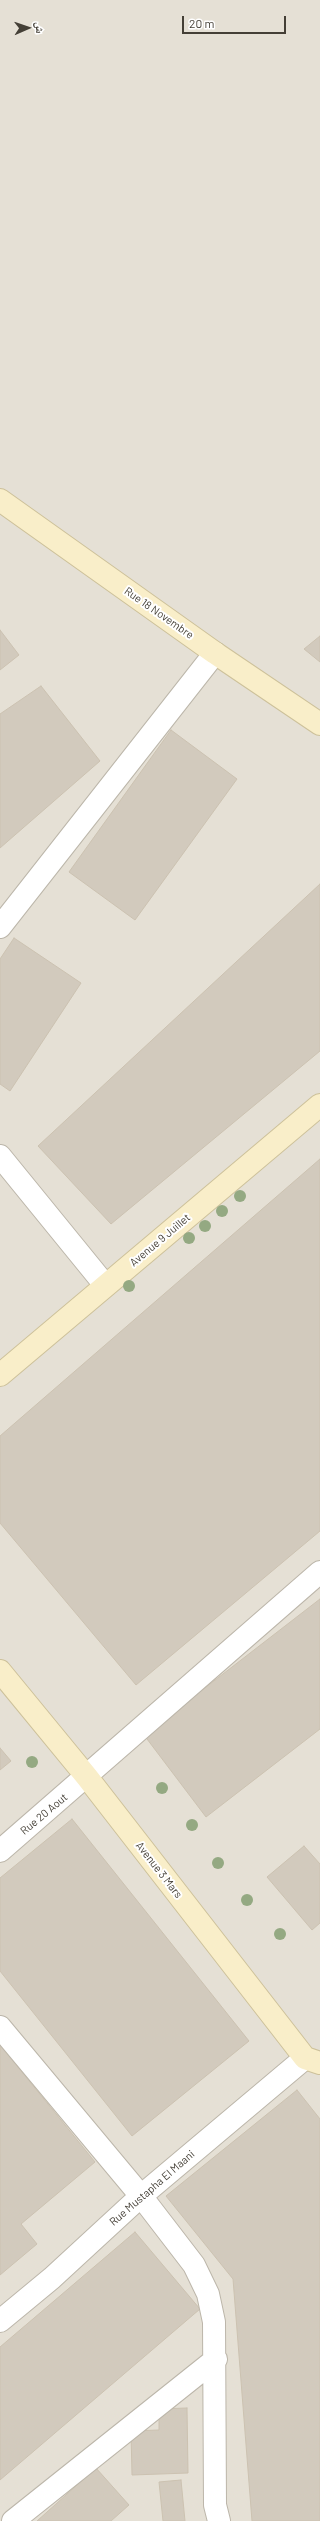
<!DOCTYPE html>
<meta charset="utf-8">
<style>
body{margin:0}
#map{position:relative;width:320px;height:2521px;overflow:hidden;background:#f1eee7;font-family:Barlow,"Noto Naskh Arabic",sans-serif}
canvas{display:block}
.north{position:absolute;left:8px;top:8px;width:40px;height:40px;-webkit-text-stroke:3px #fff;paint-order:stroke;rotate:88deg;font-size:11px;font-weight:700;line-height:16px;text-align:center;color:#443f36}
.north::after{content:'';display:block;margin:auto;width:14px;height:18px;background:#443f36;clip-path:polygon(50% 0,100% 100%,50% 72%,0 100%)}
.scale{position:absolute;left:182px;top:16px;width:104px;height:18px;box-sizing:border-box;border:2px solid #443f36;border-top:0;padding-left:5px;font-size:12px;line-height:14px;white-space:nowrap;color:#443f36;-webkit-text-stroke:3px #fff;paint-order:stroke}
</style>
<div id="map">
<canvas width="320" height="2521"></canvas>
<div class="north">ش</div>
<div class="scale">20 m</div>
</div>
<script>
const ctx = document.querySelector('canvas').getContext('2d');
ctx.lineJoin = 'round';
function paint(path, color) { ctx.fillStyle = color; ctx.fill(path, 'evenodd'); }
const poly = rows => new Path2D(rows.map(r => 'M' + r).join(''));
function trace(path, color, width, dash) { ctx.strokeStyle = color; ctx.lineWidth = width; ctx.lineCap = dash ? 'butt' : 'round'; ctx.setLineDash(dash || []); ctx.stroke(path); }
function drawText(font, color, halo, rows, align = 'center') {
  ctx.font = font + ' Barlow,sans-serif'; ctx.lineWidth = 4; ctx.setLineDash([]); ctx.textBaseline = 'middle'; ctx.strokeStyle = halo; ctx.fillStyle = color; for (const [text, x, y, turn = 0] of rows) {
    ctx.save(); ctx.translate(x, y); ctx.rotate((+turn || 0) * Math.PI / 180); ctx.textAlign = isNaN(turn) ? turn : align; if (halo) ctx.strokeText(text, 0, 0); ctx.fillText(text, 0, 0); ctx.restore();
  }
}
const residential = poly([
 [0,0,320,0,320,2521,0,2521]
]);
const building = poly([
 [0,630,19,655,0,670,0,630],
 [320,636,320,662,304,649,320,636],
 [41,686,100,761,0,848,0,714,41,686],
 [171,730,237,779,135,920,69,872,171,730],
 [320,884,320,1051,111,1224,38,1146,320,884],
 [14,938,81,983,10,1091,0,1084,0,959,14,938],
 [320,1159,320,1531,136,1685,0,1523,0,1436,320,1159],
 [320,1599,320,1729,206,1817,144,1735,320,1599],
 [0,1748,11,1761,0,1770,0,1748],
 [72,1819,249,2041,132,2136,0,1971,0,1878,72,1819],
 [304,1846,320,1864,320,1923,312,1930,267,1877,304,1846],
 [0,2045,95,2162,21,2224,37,2244,0,2275,0,2045],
 [297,2090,320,2119,320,2521,252,2521,233,2279,166,2196,297,2090],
 [135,2232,200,2309,0,2480,0,2347,135,2232],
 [187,2408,188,2473,132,2475,131,2431,159,2430,159,2409,187,2408],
 [96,2468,129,2505,111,2521,37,2521,96,2468],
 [181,2480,185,2521,163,2521,159,2482,181,2480]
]);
const street = poly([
 [0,927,215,653],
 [0,1156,105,1285],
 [0,1851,320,1572],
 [0,2027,141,2196,194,2265,208,2294,214,2322,215,2505,219,2521],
 [0,2321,52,2278,141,2196,305,2058],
 [13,2521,216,2359]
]);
const secondary = poly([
 [0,500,215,653,320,724],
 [0,1375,320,1105],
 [0,1671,87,1777,305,2058,320,2063]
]);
const trees = [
 [240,1196],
 [222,1211],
 [205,1226],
 [189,1238],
 [129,1286],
 [32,1762],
 [162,1788],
 [192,1825],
 [218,1863],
 [247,1900],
 [280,1934]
];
const streetNames = [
 ["Rue 18 Novembre",159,613,35],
 ["Avenue 9 Juillet",160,1240,-40],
 ["Rue 20 Aout",44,1814,-40],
 ["Avenue 3 Mars",159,1870,52],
 ["Rue Mustapha El Maani",152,2188,-41]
];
paint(residential, '#e5e0d5');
paint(building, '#d2cabd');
trace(building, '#ccc2b1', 1);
trace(street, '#bcb6aa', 24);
trace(secondary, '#cdc19a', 24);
trace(street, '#fff', 22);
trace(secondary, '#f9eec9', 22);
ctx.fillStyle = '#94a982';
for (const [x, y] of trees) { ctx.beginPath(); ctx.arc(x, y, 6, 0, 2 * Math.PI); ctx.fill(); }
drawText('11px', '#443f36', '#fff', streetNames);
</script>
